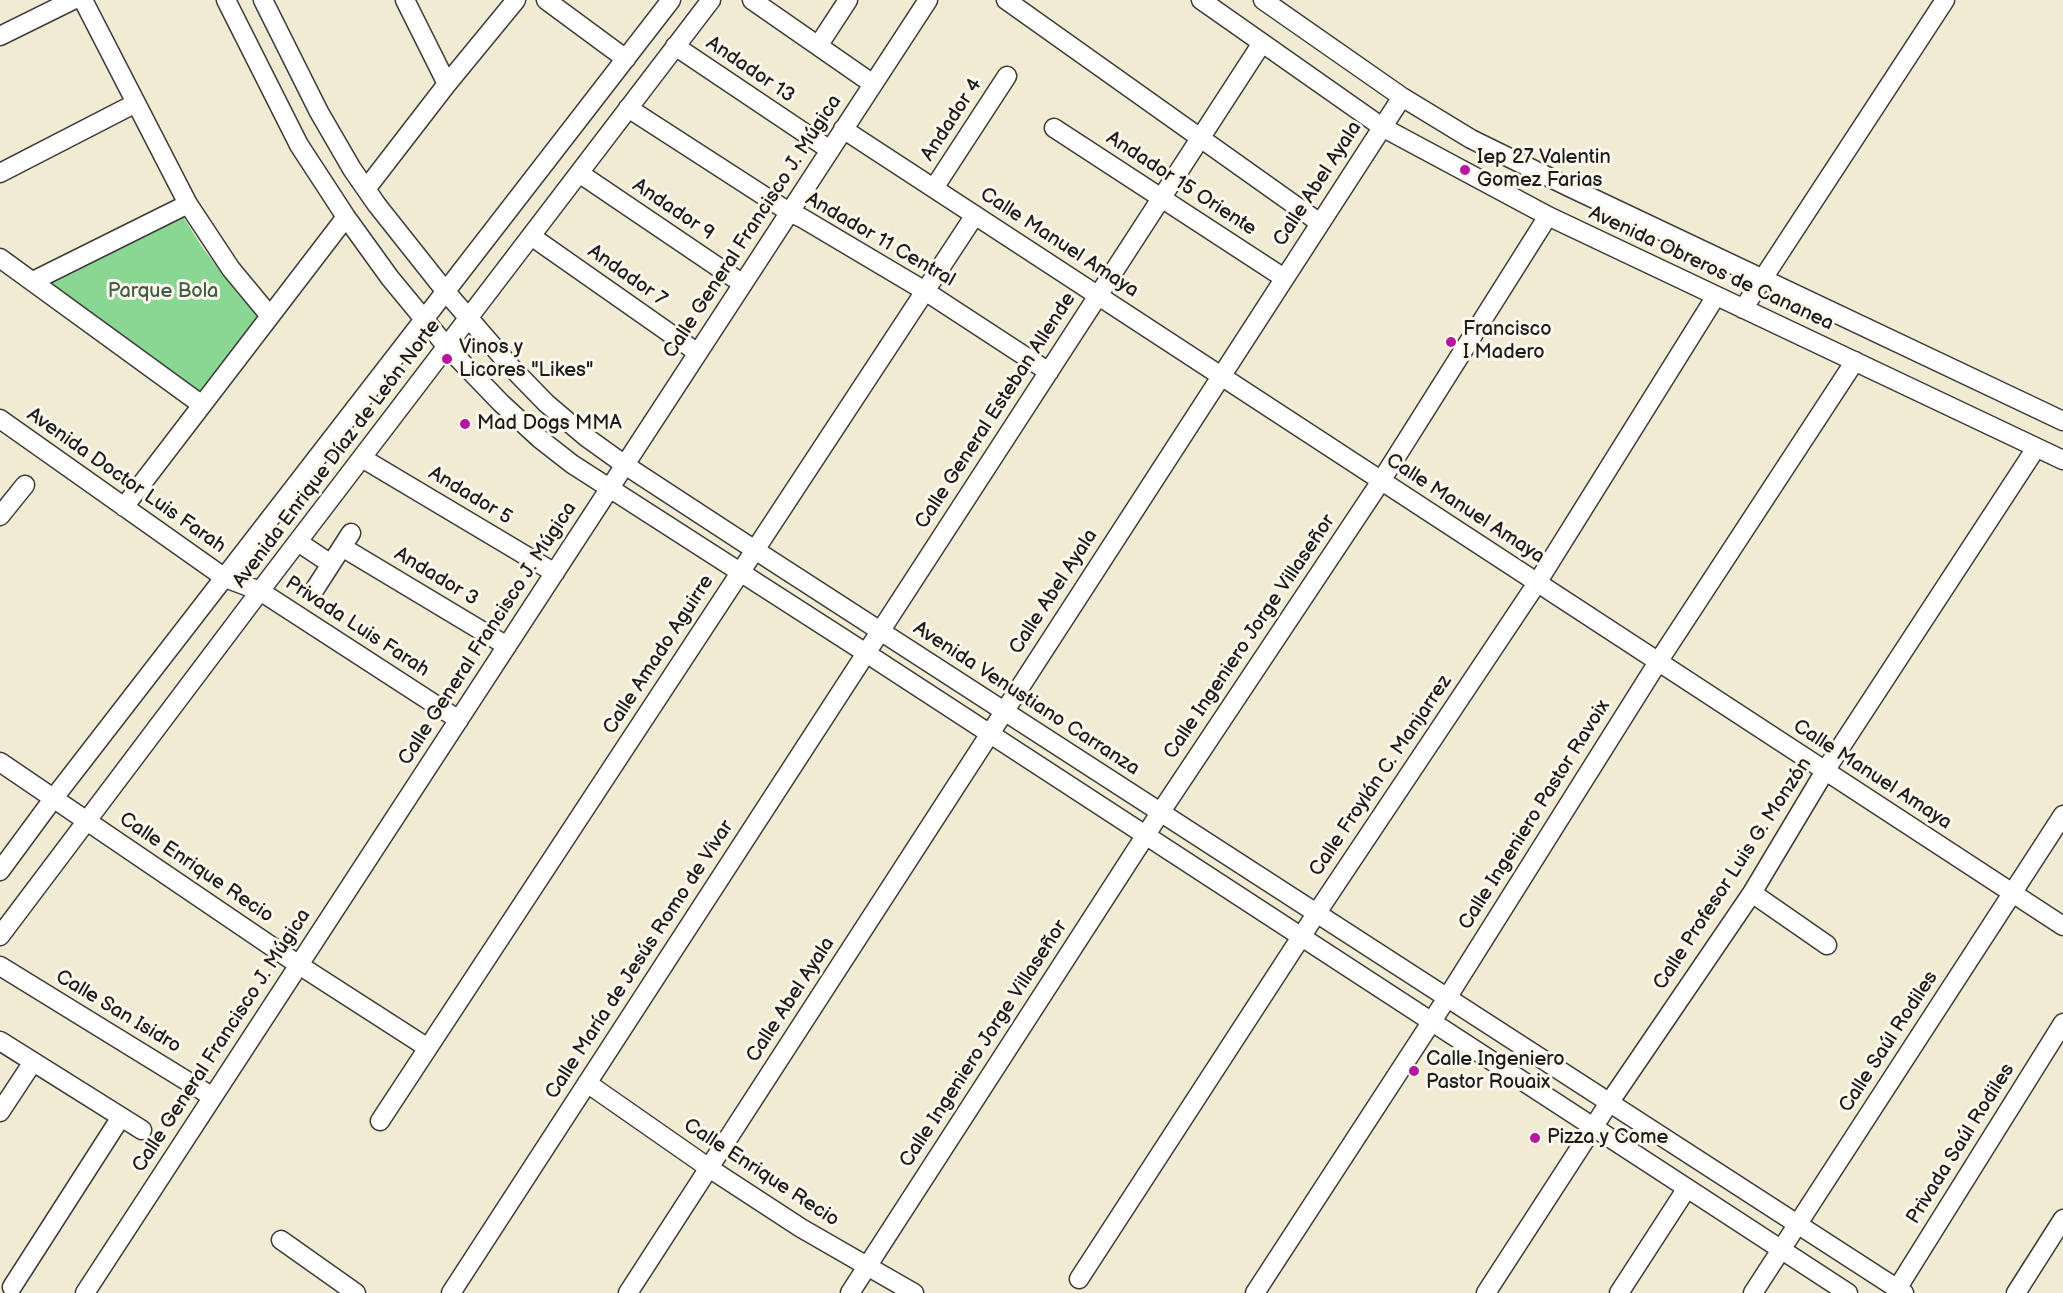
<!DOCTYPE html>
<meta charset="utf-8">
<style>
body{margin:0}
canvas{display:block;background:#f2ebd3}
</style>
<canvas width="2063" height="1293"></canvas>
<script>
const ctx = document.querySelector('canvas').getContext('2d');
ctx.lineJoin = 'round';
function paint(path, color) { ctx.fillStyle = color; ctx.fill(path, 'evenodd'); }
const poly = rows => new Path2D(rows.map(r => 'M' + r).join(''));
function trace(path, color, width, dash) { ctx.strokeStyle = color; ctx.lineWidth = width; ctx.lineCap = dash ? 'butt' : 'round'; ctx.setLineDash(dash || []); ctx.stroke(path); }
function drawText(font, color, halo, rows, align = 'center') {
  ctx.font = font + ' "Balsamiq Sans",sans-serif'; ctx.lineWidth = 6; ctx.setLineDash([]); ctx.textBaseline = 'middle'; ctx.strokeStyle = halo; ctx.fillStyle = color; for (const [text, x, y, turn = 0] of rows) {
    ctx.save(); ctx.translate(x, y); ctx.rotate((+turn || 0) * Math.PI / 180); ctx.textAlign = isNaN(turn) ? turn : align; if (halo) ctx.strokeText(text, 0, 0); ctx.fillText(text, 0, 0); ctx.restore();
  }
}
const green = poly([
 [182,215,202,247,238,294,260,318,201,392,51,283]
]);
const minor = poly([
 [83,0,188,204,231,269,270,316],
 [226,0,299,145,346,217,390,278,447,347,501,403,540,439,572,464,866,653,1848,1293],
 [263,0,319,112,352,169,377,205,446,292,511,367,546,403,586,437,625,465,755,550,1904,1293],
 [405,0,447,84],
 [546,0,626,59],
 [752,0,873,84],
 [1006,0,1320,223],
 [1201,0,1382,127,1548,216,2063,460],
 [1263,0,1402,97,1471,139,1567,186,2063,421],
 [0,36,73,0],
 [675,46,830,150],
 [818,46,848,0],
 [628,108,789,212,802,218,925,291,1049,372],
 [1054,128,1284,278],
 [843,129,2063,926],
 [0,173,136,103],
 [579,173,743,284],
 [934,188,1007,76],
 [366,189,447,84,516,0],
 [531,236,698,353],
 [0,258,202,405],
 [33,281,188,204],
 [1743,309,1945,0],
 [0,419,225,578,260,591,459,720],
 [362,458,555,573],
 [124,507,346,217],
 [0,516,25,485],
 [298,542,331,564],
 [342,547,507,646],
 [313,592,351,533],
 [0,762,299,965,428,1048],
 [0,871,53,799,671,0],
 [1752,893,1827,945],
 [0,936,260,591,711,0],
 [0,966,213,1097],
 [0,1041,142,1130],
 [587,1083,709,1168,801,1228,914,1293],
 [0,1112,33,1062],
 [380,1121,975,215],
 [281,1240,356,1293],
 [1079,1279,1316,914,1537,583,1716,296],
 [12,1287,121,1117],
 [1897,1289,2063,1023],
 [85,1293,928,0],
 [451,1293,1262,43],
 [628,1293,1402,97],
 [850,1293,1160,813,1381,481,1548,216],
 [1255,1293,1447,998,1658,662,1855,361],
 [1486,1293,1609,1103,1752,893,1825,771,2036,448],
 [1619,1293,1687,1188],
 [1753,1293,2063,815],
 [2016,1293,2063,1219]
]);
const markers = [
 [1465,170,6,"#b5179e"],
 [1451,342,6,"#b5179e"],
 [447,359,6,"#b5179e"],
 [465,424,6,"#b5179e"],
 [1414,1071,6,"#b5179e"],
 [1535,1138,6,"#b5179e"]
];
const streetNames = [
 ["Andador 13",750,70,34],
 ["Andador 4",952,120,-57],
 ["Andador 15 Oriente",1181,184,33],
 ["Calle Abel Ayala",1318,184,-57],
 ["Andador 9",673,210,34],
 ["Calle General Francisco J. Múgica",753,227,-57],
 ["Andador 11 Central",880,240,30],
 ["Calle Manuel Amaya",1059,243,33],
 ["Avenida Obreros de Cananea",1711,269,25],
 ["Andador 7",627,276,35],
 ["Calle General Esteban Allende",996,411,-57],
 ["Avenida Enrique Díaz de León Norte",337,454,-53],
 ["Avenida Doctor Luis Farah",126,481,35],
 ["Andador 5",470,496,31],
 ["Calle Manuel Amaya",1465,509,33],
 ["Andador 3",436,577,31],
 ["Calle Abel Ayala",1054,592,-57],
 ["Privada Luis Farah",357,627,33],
 ["Calle General Francisco J. Múgica",488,634,-57],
 ["Calle Ingeniero Jorge Villaseñor",1250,637,-56],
 ["Calle Amado Aguirre",659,655,-57],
 ["Avenida Venustiano Carranza",1026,699,33],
 ["Calle Manuel Amaya",1872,775,33],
 ["Calle Froylán C. Manjarrez",1381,776,-56],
 ["Calle Ingeniero Pastor Ravoix",1535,815,-58],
 ["Calle Enrique Recio",196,868,34],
 ["Calle Profesor Luis G. Monzón",1733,874,-57],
 ["Calle María de Jesús Romo de Vivar",640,960,-57],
 ["Calle Abel Ayala",791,1000,-57],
 ["Calle San Isidro",118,1012,31],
 ["Calle General Francisco J. Múgica",222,1041,-57],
 ["Calle Saúl Rodiles",1889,1042,-57],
 ["Calle Ingeniero Jorge Villaseñor",984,1044,-57],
 ["Privada Saúl Rodiles",1961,1144,-58],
 ["Calle Enrique Recio",761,1173,33]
];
const poiNames = [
 ["Iep 27 Valentin",1477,158],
 ["Gomez Farias",1477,181],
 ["Francisco",1463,330],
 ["I Madero",1463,353],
 ["Vinos y",459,348],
 ["Licores \"Likes\"",459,371],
 ["Mad Dogs MMA",477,424],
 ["Calle Ingeniero",1426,1060],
 ["Pastor Rouaix",1426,1083],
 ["Pizza y Come",1547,1138]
];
const parkNames = [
 ["Parque Bola",163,292]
];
paint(green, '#8ad693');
trace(minor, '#3c3b37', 21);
trace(minor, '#fff', 18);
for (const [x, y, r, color] of markers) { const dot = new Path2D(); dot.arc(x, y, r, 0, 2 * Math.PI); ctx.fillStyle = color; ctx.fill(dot); trace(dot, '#fbf7ec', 2); }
drawText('20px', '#1c1c1c', '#fbf7ec', streetNames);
drawText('20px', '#1c1c1c', '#fbf7ec', poiNames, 'left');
drawText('20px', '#425d46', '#fbf7ec', parkNames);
</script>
